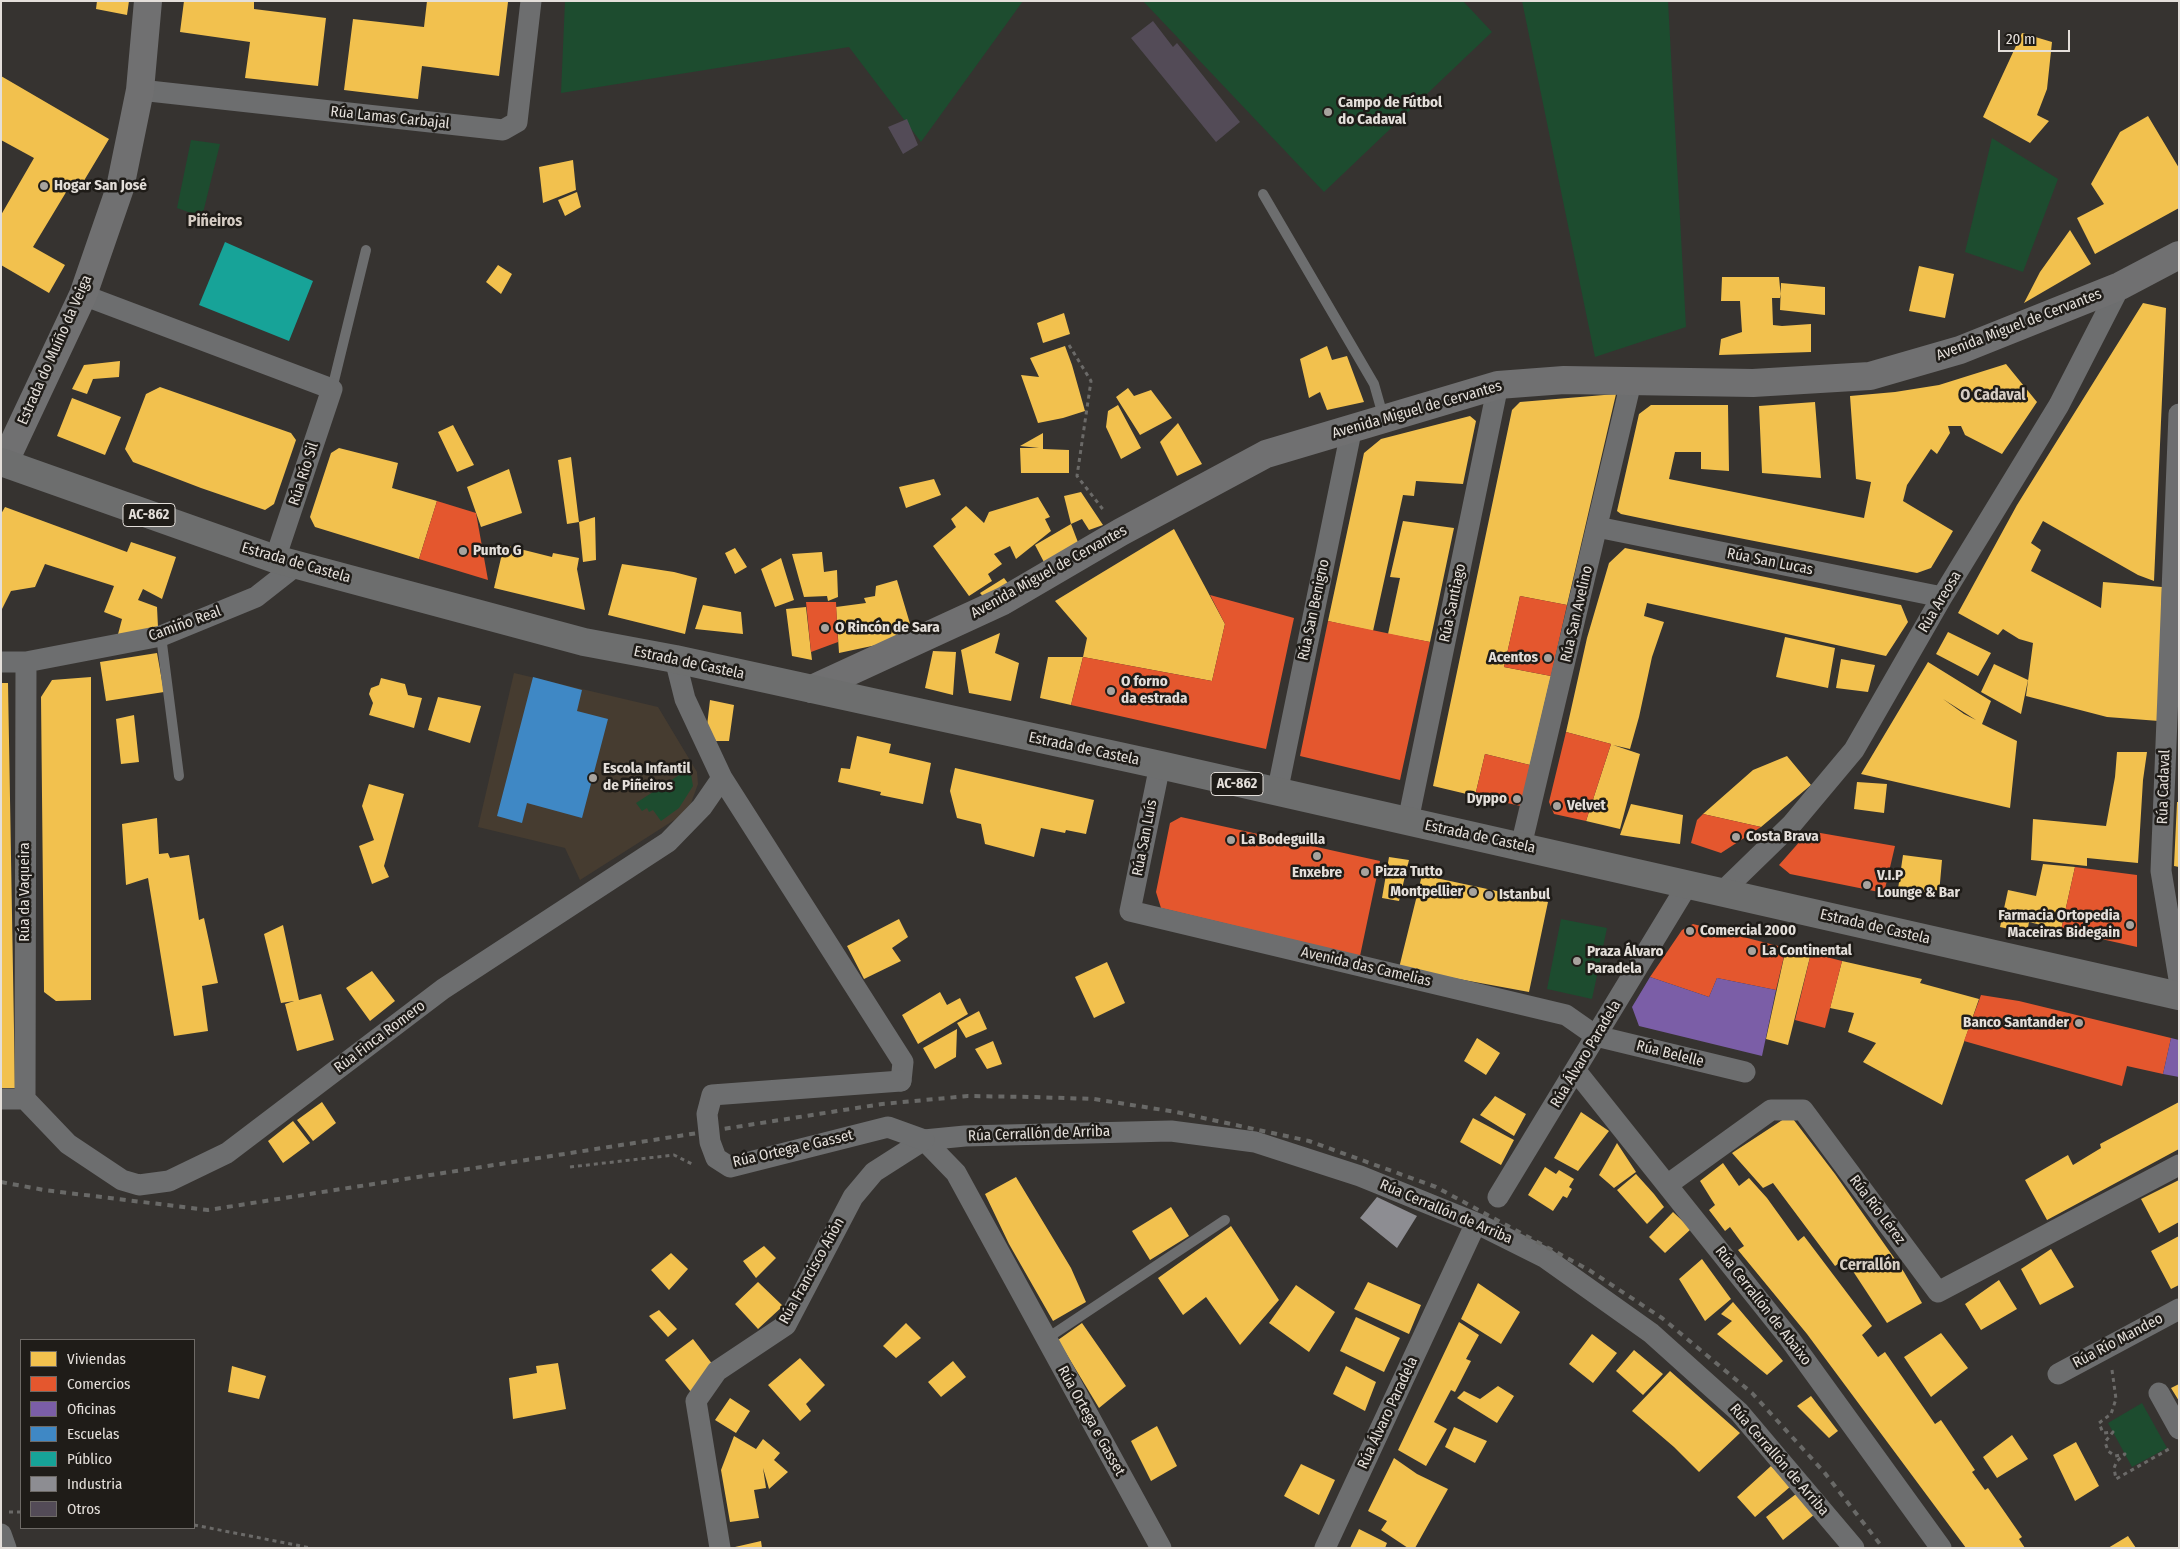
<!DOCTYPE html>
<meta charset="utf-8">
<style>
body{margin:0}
#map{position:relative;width:2180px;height:1549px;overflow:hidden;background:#363330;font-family:"Fira Sans Condensed",sans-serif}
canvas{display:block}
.frame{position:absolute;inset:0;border:2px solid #e4dfda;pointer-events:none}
.legend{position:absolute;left:20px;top:1339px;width:175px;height:190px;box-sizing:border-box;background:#1f1c18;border:1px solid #6e6a66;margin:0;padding:6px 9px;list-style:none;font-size:15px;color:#e4dfda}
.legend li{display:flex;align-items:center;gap:10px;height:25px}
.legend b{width:25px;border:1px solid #6e6a66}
.scale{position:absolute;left:1998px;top:30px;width:72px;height:22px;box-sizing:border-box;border:2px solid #e4dfda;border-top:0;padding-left:6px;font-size:15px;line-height:18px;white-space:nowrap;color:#e4dfda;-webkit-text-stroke:4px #1f1c18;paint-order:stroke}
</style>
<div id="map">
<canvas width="2180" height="1549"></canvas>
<div class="frame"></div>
<ul class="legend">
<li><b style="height:14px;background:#f2c14e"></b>Viviendas</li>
<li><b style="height:14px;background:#e4572e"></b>Comercios</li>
<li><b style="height:14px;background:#7b5ea7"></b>Oficinas</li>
<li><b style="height:14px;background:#3f88c5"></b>Escuelas</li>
<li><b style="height:14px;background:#17a398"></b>Público</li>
<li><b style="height:14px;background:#8d8d92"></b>Industria</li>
<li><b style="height:14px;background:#534b57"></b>Otros</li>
</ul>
<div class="scale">20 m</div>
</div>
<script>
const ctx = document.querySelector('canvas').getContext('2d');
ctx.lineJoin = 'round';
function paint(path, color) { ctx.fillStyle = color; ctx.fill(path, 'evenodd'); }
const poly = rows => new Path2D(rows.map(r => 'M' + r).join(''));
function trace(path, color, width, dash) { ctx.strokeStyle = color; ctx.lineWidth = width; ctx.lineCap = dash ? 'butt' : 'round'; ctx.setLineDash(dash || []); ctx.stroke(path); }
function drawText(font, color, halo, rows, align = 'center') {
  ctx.font = font + ' "Fira Sans Condensed",sans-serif'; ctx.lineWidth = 5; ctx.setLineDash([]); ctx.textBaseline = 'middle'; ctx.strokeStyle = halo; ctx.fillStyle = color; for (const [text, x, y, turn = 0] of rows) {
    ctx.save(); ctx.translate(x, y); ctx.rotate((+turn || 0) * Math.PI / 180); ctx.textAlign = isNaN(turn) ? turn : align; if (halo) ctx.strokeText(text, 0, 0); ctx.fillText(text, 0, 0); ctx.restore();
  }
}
const built = poly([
 [514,673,658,707,697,772,698,784,691,803,679,817,580,880,565,848,478,827]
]);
const green = poly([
 [565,1,1023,1,921,142,849,47,561,93],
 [1143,1,1463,1,1492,32,1324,192],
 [1522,1,1668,1,1686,327,1595,357],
 [1992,138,2058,179,2023,272,1965,252],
 [191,140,220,144,202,217,177,208],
 [690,768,693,786,679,808,661,821,653,810,649,812,647,808,642,811,636,803],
 [1561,919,1607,928,1592,999,1547,989],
 [2142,1403,2167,1448,2132,1467,2108,1423]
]);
const homes = poly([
 [97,1,129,1,127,15,96,9],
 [184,1,254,1,254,9,326,18,318,86,245,78,250,42,180,32],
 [427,1,508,2,499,76,422,66,418,99,344,90,353,19,424,27],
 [2022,33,2052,42,2047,89,2037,115,2049,121,2030,143,1983,117],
 [1,76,109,139,79,189,71,184,33,247,65,265,49,293,1,265,1,215,34,158,1,140],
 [2148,116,2179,168,2179,208,2095,254,2077,218,2104,204,2091,184,2120,132],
 [573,160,576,190,543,203,539,167],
 [577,192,581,207,565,216,558,200],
 [2070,230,2091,264,2024,303,2040,272],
 [498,265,512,274,501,294,486,282],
 [1919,266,1954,274,1945,318,1909,311],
 [1722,277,1779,277,1781,298,1772,298,1773,325,1782,326,1811,324,1811,352,1719,355,1721,339,1742,332,1740,301,1721,301],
 [1781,283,1825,287,1825,315,1780,310],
 [2143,303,2166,308,2154,581,2138,575,2043,521,2031,543,2041,550,2031,571,2101,608,2103,582,2162,587,2159,721,2107,717,2026,696,2033,643,2019,639,2003,629,1998,635,1958,613,2017,505],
 [1064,313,1070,334,1043,343,1037,323],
 [1065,346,1072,365,1085,411,1063,418,1038,423,1021,375,1039,377,1030,358],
 [1327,346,1332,360,1347,356,1364,402,1327,410,1320,392,1309,398,1300,359],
 [120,361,119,377,93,379,87,394,72,389,84,365],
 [2006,364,2037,402,2002,454,1965,435,1961,426,1948,426,1950,433,1937,454,1931,449,1907,485,1903,501,1953,531,1931,568,1917,573,1678,526,1621,514,1617,511,1639,414,1651,405,1728,405,1729,471,1701,469,1701,452,1675,452,1669,479,1864,518,1871,482,1856,479,1850,396,1895,392,1939,385],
 [160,387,291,433,296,440,274,504,265,510,201,488,133,462,125,449,146,394],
 [1128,388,1134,396,1151,390,1172,418,1140,435,1116,397],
 [1616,394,1567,605,1520,596,1504,667,1551,676,1530,765,1485,754,1475,796,1433,786,1512,410,1520,402],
 [72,398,121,417,105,455,57,436],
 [1815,402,1821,478,1762,473,1759,406],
 [1118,405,1141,448,1121,459,1106,427,1108,411],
 [1470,416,1476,421,1463,484,1416,481,1414,496,1403,495,1373,631,1328,621,1364,453,1381,439],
 [1178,423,1202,464,1177,476,1160,442],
 [453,425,474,465,457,472,438,432],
 [1043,433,1043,449,1069,450,1069,473,1021,473,1020,448,1039,448,1020,446],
 [339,448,398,463,392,488,437,501,419,559,315,527,310,517,331,453],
 [571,457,579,522,595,517,596,560,583,562,579,522,567,524,558,460],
 [509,469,522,513,481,527,467,487],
 [934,479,941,495,906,508,899,487],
 [1081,492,1103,525,1089,530,1082,519,1071,524,1064,496],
 [1038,497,1050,517,1045,519,1051,531,1016,559,1010,546,994,554,1002,564,988,574,992,581,969,596,933,546,956,527,951,519,966,506,984,523,989,512],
 [5,507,127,552,131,542,176,557,162,599,143,589,138,600,157,607,158,627,117,638,122,619,104,612,114,586,45,564,35,587,11,591,1,611,1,514],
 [1403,521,1454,528,1430,642,1388,634,1400,578,1390,577],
 [1071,524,1079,545,1046,566,1035,545],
 [1174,529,1225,624,1212,681,1083,657,1087,638,1055,601],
 [504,545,552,557,553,553,579,558,577,569,585,610,494,588],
 [735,548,747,567,735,574,725,553],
 [1625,548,1901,605,1908,622,1886,656,1647,603,1644,616,1664,622,1652,657,1639,717,1630,749,1613,745,1640,754,1620,829,1586,821,1611,744,1566,732,1587,638,1609,563],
 [822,552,824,572,837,570,838,597,828,601,827,596,804,597,792,554],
 [781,558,794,600,775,607,761,569],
 [622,564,674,572,697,578,685,634,608,615],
 [1004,578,1010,586,987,601,980,593],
 [897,580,914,637,839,653,836,607,866,603,864,598,875,596,876,586],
 [703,605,741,612,743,634,695,629],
 [806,607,811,652,812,660,792,656,786,609],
 [1948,632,1991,653,1978,676,1936,654],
 [1000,633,995,653,1019,663,1011,701,969,693,961,650],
 [1785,637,1835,648,1828,688,1776,677],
 [933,651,956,652,953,695,925,688],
 [157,653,164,692,106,701,100,662],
 [1048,657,1083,657,1071,705,1040,698],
 [1841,659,1875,665,1868,692,1836,688],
 [1928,662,1991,701,1982,724,2017,741,2010,808,1861,774],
 [1943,699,1976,720,1964,714],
 [1994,664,2028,680,2021,714,1981,692],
 [91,677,91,1000,56,1001,44,992,41,697,52,680],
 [381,678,405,684,408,695,422,698,414,728,369,715,373,703,369,694,371,688,379,685],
 [1,683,8,683,15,1088,1,1088],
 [438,697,481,706,470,743,428,730],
 [710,700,734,705,729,741,716,741,707,726],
 [134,715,139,762,121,764,116,719],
 [857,736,891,744,889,753,931,763,923,804,880,795,881,792,838,782,841,768,850,769],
 [2117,752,2147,752,2143,780,2138,863,2087,858,2087,866,2031,860,2033,819,2106,826,2115,777],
 [1787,756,1811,785,1761,827,1703,814,1753,770],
 [955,768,1094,800,1086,834,1066,830,1065,833,1041,828,1034,857,985,844,981,824,957,818,950,791],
 [1857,782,1887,784,1884,813,1854,809],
 [369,784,404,794,384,866,389,877,372,884,359,846,374,840,362,806],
 [2177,802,2179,802,2179,867,2174,866],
 [1631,804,1683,815,1680,844,1620,835],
 [157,818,159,854,168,853,170,858,189,855,199,920,204,918,218,983,202,986,208,1031,174,1036,148,878,126,885,122,824],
 [1903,855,1942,860,1939,894,1898,889],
 [1389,857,1409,860,1399,901,1382,898],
 [2043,864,2075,867,2061,930,2029,922,2027,933,2000,927,2008,890,2036,896],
 [1422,875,1548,902,1529,992,1399,968],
 [899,919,908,937,892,948,901,961,864,979,847,946],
 [283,925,299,1000,321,994,334,1040,297,1051,285,1004,294,1001,281,1003,264,934],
 [1786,948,1811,953,1788,1045,1766,1039],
 [1842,961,1922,979,1920,983,1979,999,1942,1105,1863,1062,1876,1043,1848,1032,1854,1013,1830,1008],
 [1107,962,1125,1003,1094,1018,1075,977],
 [372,971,395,1001,370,1021,346,988],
 [940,992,947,1005,960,998,968,1014,918,1044,902,1015],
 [979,1011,987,1029,966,1038,957,1023],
 [957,1029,956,1057,935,1069,923,1048],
 [1477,1038,1500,1053,1486,1075,1464,1061],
 [993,1041,1002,1064,987,1069,975,1049],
 [1495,1096,1526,1114,1514,1136,1480,1115],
 [322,1102,336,1123,313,1141,297,1120],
 [2179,1102,2179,1149,2047,1220,2025,1180,2068,1155,2073,1165,2101,1148,2100,1144],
 [1581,1112,1609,1131,1578,1171,1554,1158],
 [1790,1115,1835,1174,1904,1272,1922,1303,1887,1323,1845,1259,1835,1266,1773,1183,1763,1188,1732,1153],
 [1473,1118,1514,1140,1501,1165,1460,1142],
 [293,1121,310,1143,283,1163,268,1141],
 [1617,1143,1636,1172,1614,1188,1599,1175],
 [1723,1163,1739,1186,1749,1178,1767,1198,1798,1241,1804,1236,1872,1326,1862,1335,1878,1357,1885,1352,1935,1424,1941,1420,1975,1470,1972,1472,1985,1490,1988,1488,2022,1537,2019,1539,2025,1548,1966,1548,1807,1334,1738,1250,1744,1246,1730,1227,1725,1231,1709,1210,1715,1205,1700,1181],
 [1545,1167,1556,1174,1559,1170,1574,1179,1569,1187,1572,1189,1567,1198,1563,1196,1553,1211,1528,1195],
 [1636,1174,1654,1194,1664,1207,1647,1224,1617,1190],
 [1016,1177,1071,1268,1086,1302,1053,1321,1009,1244,985,1194],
 [2179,1180,2179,1222,2159,1233,2141,1199],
 [1171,1207,1189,1236,1150,1260,1132,1231],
 [1673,1212,1691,1229,1665,1253,1649,1237],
 [1231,1226,1279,1300,1240,1345,1206,1297,1183,1315,1158,1278],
 [2179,1236,2179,1285,2171,1289,2151,1251],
 [764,1246,776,1258,756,1278,743,1261],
 [2051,1249,2074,1287,2040,1305,2021,1269],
 [671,1253,688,1269,669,1290,651,1270],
 [1702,1259,1731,1299,1705,1321,1679,1279],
 [1999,1280,2017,1309,1981,1330,1965,1304],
 [758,1282,783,1306,758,1329,735,1304],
 [1368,1282,1421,1305,1409,1334,1354,1309],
 [1478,1283,1520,1312,1501,1344,1461,1319],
 [1296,1285,1335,1312,1309,1352,1269,1323],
 [1733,1302,1783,1361,1767,1375,1717,1334,1732,1321,1721,1314],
 [659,1310,677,1329,668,1337,649,1316],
 [1356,1317,1400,1338,1384,1372,1340,1351],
 [1459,1322,1479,1335,1466,1359,1471,1361,1455,1392,1451,1390,1434,1422,1447,1429,1426,1466,1398,1450],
 [906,1323,921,1338,896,1358,883,1346],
 [1082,1323,1126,1386,1099,1408,1058,1340],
 [1941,1333,1968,1368,1931,1397,1904,1357],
 [1592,1334,1617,1353,1593,1383,1569,1364],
 [693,1339,713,1365,691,1392,665,1360],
 [1634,1350,1663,1374,1643,1395,1616,1371],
 [800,1358,825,1385,806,1404,811,1411,800,1421,768,1385],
 [953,1361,966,1377,941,1397,928,1382],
 [558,1363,566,1409,513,1419,509,1378,537,1373,536,1366],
 [232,1366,266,1376,259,1399,228,1392],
 [1346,1366,1376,1382,1365,1411,1333,1394],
 [1670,1371,1740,1433,1699,1472,1674,1447,1632,1411],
 [2179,1384,2179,1401,2171,1388],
 [1498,1386,1514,1396,1497,1423,1457,1398,1464,1391,1480,1399],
 [1811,1396,1838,1431,1829,1438,1797,1406],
 [730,1398,750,1411,736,1433,715,1420],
 [1157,1426,1177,1466,1151,1481,1131,1441],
 [1454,1427,1487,1441,1475,1463,1445,1447],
 [2012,1435,2028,1459,1997,1478,1983,1457],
 [734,1436,756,1449,763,1439,780,1453,774,1460,788,1472,769,1489,763,1468,766,1488,754,1490,759,1518,730,1522,721,1470],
 [2076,1442,2099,1486,2075,1501,2053,1455],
 [1394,1458,1417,1474,1448,1489,1415,1548,1408,1548,1381,1530,1387,1521,1368,1511],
 [1301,1464,1335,1480,1319,1515,1284,1496],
 [1771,1466,1791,1486,1755,1517,1737,1497],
 [1796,1494,1815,1514,1783,1540,1766,1517],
 [1359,1529,1387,1543,1385,1548,1350,1548],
 [2128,1536,2136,1548,2108,1548],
 [761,1541,762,1548,735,1548,735,1547]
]);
const shops = poly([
 [437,501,476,513,488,580,419,559],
 [1210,595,1294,618,1266,749,1071,705,1083,657,1212,681,1225,624],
 [1520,596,1567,605,1551,676,1504,667],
 [806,602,836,602,838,642,811,652],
 [1328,621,1430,642,1400,780,1300,756],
 [1566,732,1611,744,1586,821,1554,814,1549,802],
 [1485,754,1530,765,1521,806,1475,796],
 [1703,814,1761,827,1721,853,1691,843,1697,820],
 [1181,817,1380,861,1360,956,1161,908,1156,892,1170,823],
 [1809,831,1895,846,1884,893,1790,874,1779,865],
 [2075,867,2137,875,2137,947,2061,930],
 [1693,924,1786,948,1776,990,1717,978,1709,997,1650,977,1682,930],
 [1811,953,1842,961,1825,1028,1795,1020],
 [1981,995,2019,1001,2171,1038,2163,1074,2127,1066,2122,1086,1964,1041]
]);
const offices = poly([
 [1650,977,1709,997,1717,978,1776,990,1762,1056,1639,1026,1632,1007],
 [2171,1038,2179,1040,2179,1077,2163,1074]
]);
const schools = poly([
 [533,677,582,690,577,711,608,719,582,818,527,803,522,823,497,816]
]);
const public = poly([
 [225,242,313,281,289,341,199,305]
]);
const industry = poly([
 [1377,1197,1417,1216,1397,1248,1360,1218]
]);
const building = poly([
 [1153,21,1173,47,1177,43,1240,122,1216,142,1131,38],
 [907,119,918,145,903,154,888,127]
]);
const path = poly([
 [1069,345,1091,381,1077,476,1105,512],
 [570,1167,674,1155,694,1165],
 [2112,1370,2116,1399,2111,1414,2099,1423,2103,1433,2113,1432,2105,1442,2108,1451,2115,1456,2125,1454,2117,1461,2114,1468,2116,1479,2169,1449],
 [9,1512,21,1512],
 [194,1525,311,1548]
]);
const lane = poly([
 [1263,194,1374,384,1384,419],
 [332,389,366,250],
 [161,636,179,776],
 [1046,1339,1225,1220]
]);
const street = poly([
 [140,90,503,130,517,122,531,1],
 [83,295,332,389,275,559],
 [2179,414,2161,871,2179,979],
 [1597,527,1942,597],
 [675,659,685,699,722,778,903,1062,901,1081],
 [1,662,26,662,161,636,256,597,298,564],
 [1160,765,1130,911,1566,1015,1596,1036,1745,1072],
 [1277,793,1352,427],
 [1408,821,1498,385],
 [1521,846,1631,382],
 [1722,892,1792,824,1854,750,1942,597,2059,405,2120,286],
 [1576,1071,1789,1338,1941,1548],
 [1,1099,25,1099,26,662],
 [25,1099,68,1144,122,1180,139,1185,169,1181,227,1153,443,989,668,842,702,807,722,778],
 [924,1140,956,1173,1161,1548],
 [1667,1185,1771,1110,1803,1110,1938,1292,2179,1165],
 [1498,1197,1688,884],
 [2058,1374,2179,1309],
 [2159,1393,2179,1429],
 [1,1534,6,1548],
 [720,1548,696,1401,717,1371,786,1325,853,1197,874,1172,924,1140,965,1136,1171,1131,1255,1142,1360,1176,1476,1223,1544,1257,1651,1333,1739,1412,1854,1548],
 [1325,1548,1476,1223]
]);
const secondary = poly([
 [4,463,83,295,120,188,140,90,148,1],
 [812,689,1003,601,1121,532,1266,454,1498,385,1564,380,1753,383,1870,376,1960,350,2120,286,2179,255]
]);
const primary = poly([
 [1,462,275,559,584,642,675,659,1160,765,2179,996]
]);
const rail = poly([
 [1,1182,44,1190,208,1210,882,1104,968,1096,1033,1097,1094,1099,1176,1112,1309,1141,1436,1187,1589,1270,1662,1318,1752,1393,1824,1472,1883,1548]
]);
const streetBridge = poly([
 [901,1081,712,1095,707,1114,710,1142,716,1158,730,1167,888,1127,924,1140]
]);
const markers = [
 [1328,112,5,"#a7a39e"],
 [44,186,5,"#a7a39e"],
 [463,551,5,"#a7a39e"],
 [825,628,5,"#a7a39e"],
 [1548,658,5,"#a7a39e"],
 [1111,691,5,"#a7a39e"],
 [593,778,5,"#a7a39e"],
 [1517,799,5,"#a7a39e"],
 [1557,806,5,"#a7a39e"],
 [1736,837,5,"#a7a39e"],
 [1231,840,5,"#a7a39e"],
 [1317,856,5,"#a7a39e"],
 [1365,872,5,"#a7a39e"],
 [1867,885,5,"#a7a39e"],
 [1473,892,5,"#a7a39e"],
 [1489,895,5,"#a7a39e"],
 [2130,925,5,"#a7a39e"],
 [1690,931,5,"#a7a39e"],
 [1752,951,5,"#a7a39e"],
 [1577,961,5,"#a7a39e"],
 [2079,1023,5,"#a7a39e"]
];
const shields = [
 [149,515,52],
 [1237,784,52]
];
const shieldNames = [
 ["AC-862",149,515],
 ["AC-862",1237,784]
];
const poiNames = [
 ["Campo de Fútbol",1338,103],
 ["do Cadaval",1338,120],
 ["Hogar San José",54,186],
 ["Punto G",473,551],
 ["O Rincón de Sara",835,628],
 ["Acentos",1538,658,"right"],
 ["O forno",1121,682],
 ["da estrada",1121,699],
 ["Escola Infantil",603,769],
 ["de Piñeiros",603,786],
 ["Dyppo",1507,799,"right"],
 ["Velvet",1567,806],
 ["Costa Brava",1746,837],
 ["La Bodeguilla",1241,840],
 ["Pizza Tutto",1375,872],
 ["Enxebre",1317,873,"center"],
 ["V.I.P",1877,876],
 ["Lounge & Bar",1877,893],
 ["Montpellier",1463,892,"right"],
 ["Istanbul",1499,895],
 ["Farmacia Ortopedia",2120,916,"right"],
 ["Maceiras Bidegain",2120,933,"right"],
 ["Comercial 2000",1700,931],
 ["La Continental",1762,951],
 ["Praza Álvaro",1587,952],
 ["Paradela",1587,969],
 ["Banco Santander",2069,1023,"right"]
];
const streetNames = [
 ["Rúa Lamas Carbajal",390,118,6],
 ["Avenida Miguel de Cervantes",2019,325,-21],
 ["Estrada do Muíño da Veiga",55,350,-66],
 ["Avenida Miguel de Cervantes",1417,410,-16],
 ["Rúa Río Sil",304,474,-72],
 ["Rúa San Lucas",1770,562,11],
 ["Estrada de Castela",296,563,16],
 ["Avenida Miguel de Cervantes",1049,572,-29],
 ["Rúa Areosa",1940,602,-59],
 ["Rúa Santiago",1453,603,-78],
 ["Rúa San Benigno",1314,610,-78],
 ["Rúa San Avelino",1577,614,-77],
 ["Camiño Real",185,624,-20],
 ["Estrada de Castela",689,663,12],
 ["Estrada de Castela",1084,749,12],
 ["Rúa Cadaval",2164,787,-88],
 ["Estrada de Castela",1480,837,12],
 ["Rúa San Luís",1145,838,-79],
 ["Rúa da Vaqueira",25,892,-90],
 ["Estrada de Castela",1875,927,13],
 ["Avenida das Camelias",1366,967,13],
 ["Rúa Finca Romero",380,1037,-37],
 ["Rúa Álvaro Paradela",1586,1054,-59],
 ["Rúa Belelle",1670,1054,14],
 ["Rúa Cerrallón de Arriba",1039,1134,-2],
 ["Rúa Ortega e Gasset",793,1149,-13],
 ["Rúa Río Lérez",1877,1210,53],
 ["Rúa Cerrallón de Arriba",1446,1212,23],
 ["Rúa Francisco Añón",812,1271,-61],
 ["Rúa Cerrallón de Abaixo",1763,1306,52],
 ["Rúa Río Mandeo",2118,1341,-28],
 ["Rúa Álvaro Paradela",1388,1413,-65],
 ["Rúa Ortega e Gasset",1091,1421,61],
 ["Rúa Cerrallón de Arriba",1779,1460,49]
];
const neighbourhoodNames = [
 ["Piñeiros",215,222],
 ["O Cadaval",1993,396],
 ["Cerrallón",1870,1266]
];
paint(built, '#463c30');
paint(green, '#1d4c2f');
paint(homes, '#f2c14e');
paint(shops, '#e4572e');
paint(offices, '#7b5ea7');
paint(schools, '#3f88c5');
paint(public, '#17a398');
paint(industry, '#8d8d92');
paint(building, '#534b57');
trace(path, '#6b6a68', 3, [4, 4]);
trace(lane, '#6d6e6f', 10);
trace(street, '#6d6e6f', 21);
trace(secondary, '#707071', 28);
trace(primary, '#6d6e6e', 28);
trace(rail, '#696967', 4, [6, 6]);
trace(streetBridge, '#6d6e6f', 21);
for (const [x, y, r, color] of markers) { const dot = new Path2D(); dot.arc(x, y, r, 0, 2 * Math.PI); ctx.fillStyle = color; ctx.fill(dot); trace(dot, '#1f1c18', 2); }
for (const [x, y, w] of shields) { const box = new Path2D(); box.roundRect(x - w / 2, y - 11.5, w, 23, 4); ctx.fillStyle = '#1f1c18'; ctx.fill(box); trace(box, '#e4dfda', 1); }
drawText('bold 14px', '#e4dfda', null, shieldNames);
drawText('bold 15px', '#e4dfda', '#1f1c18', poiNames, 'left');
drawText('15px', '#e4dfda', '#1f1c18', streetNames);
drawText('bold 16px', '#d6cdc4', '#1f1c18', neighbourhoodNames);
</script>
